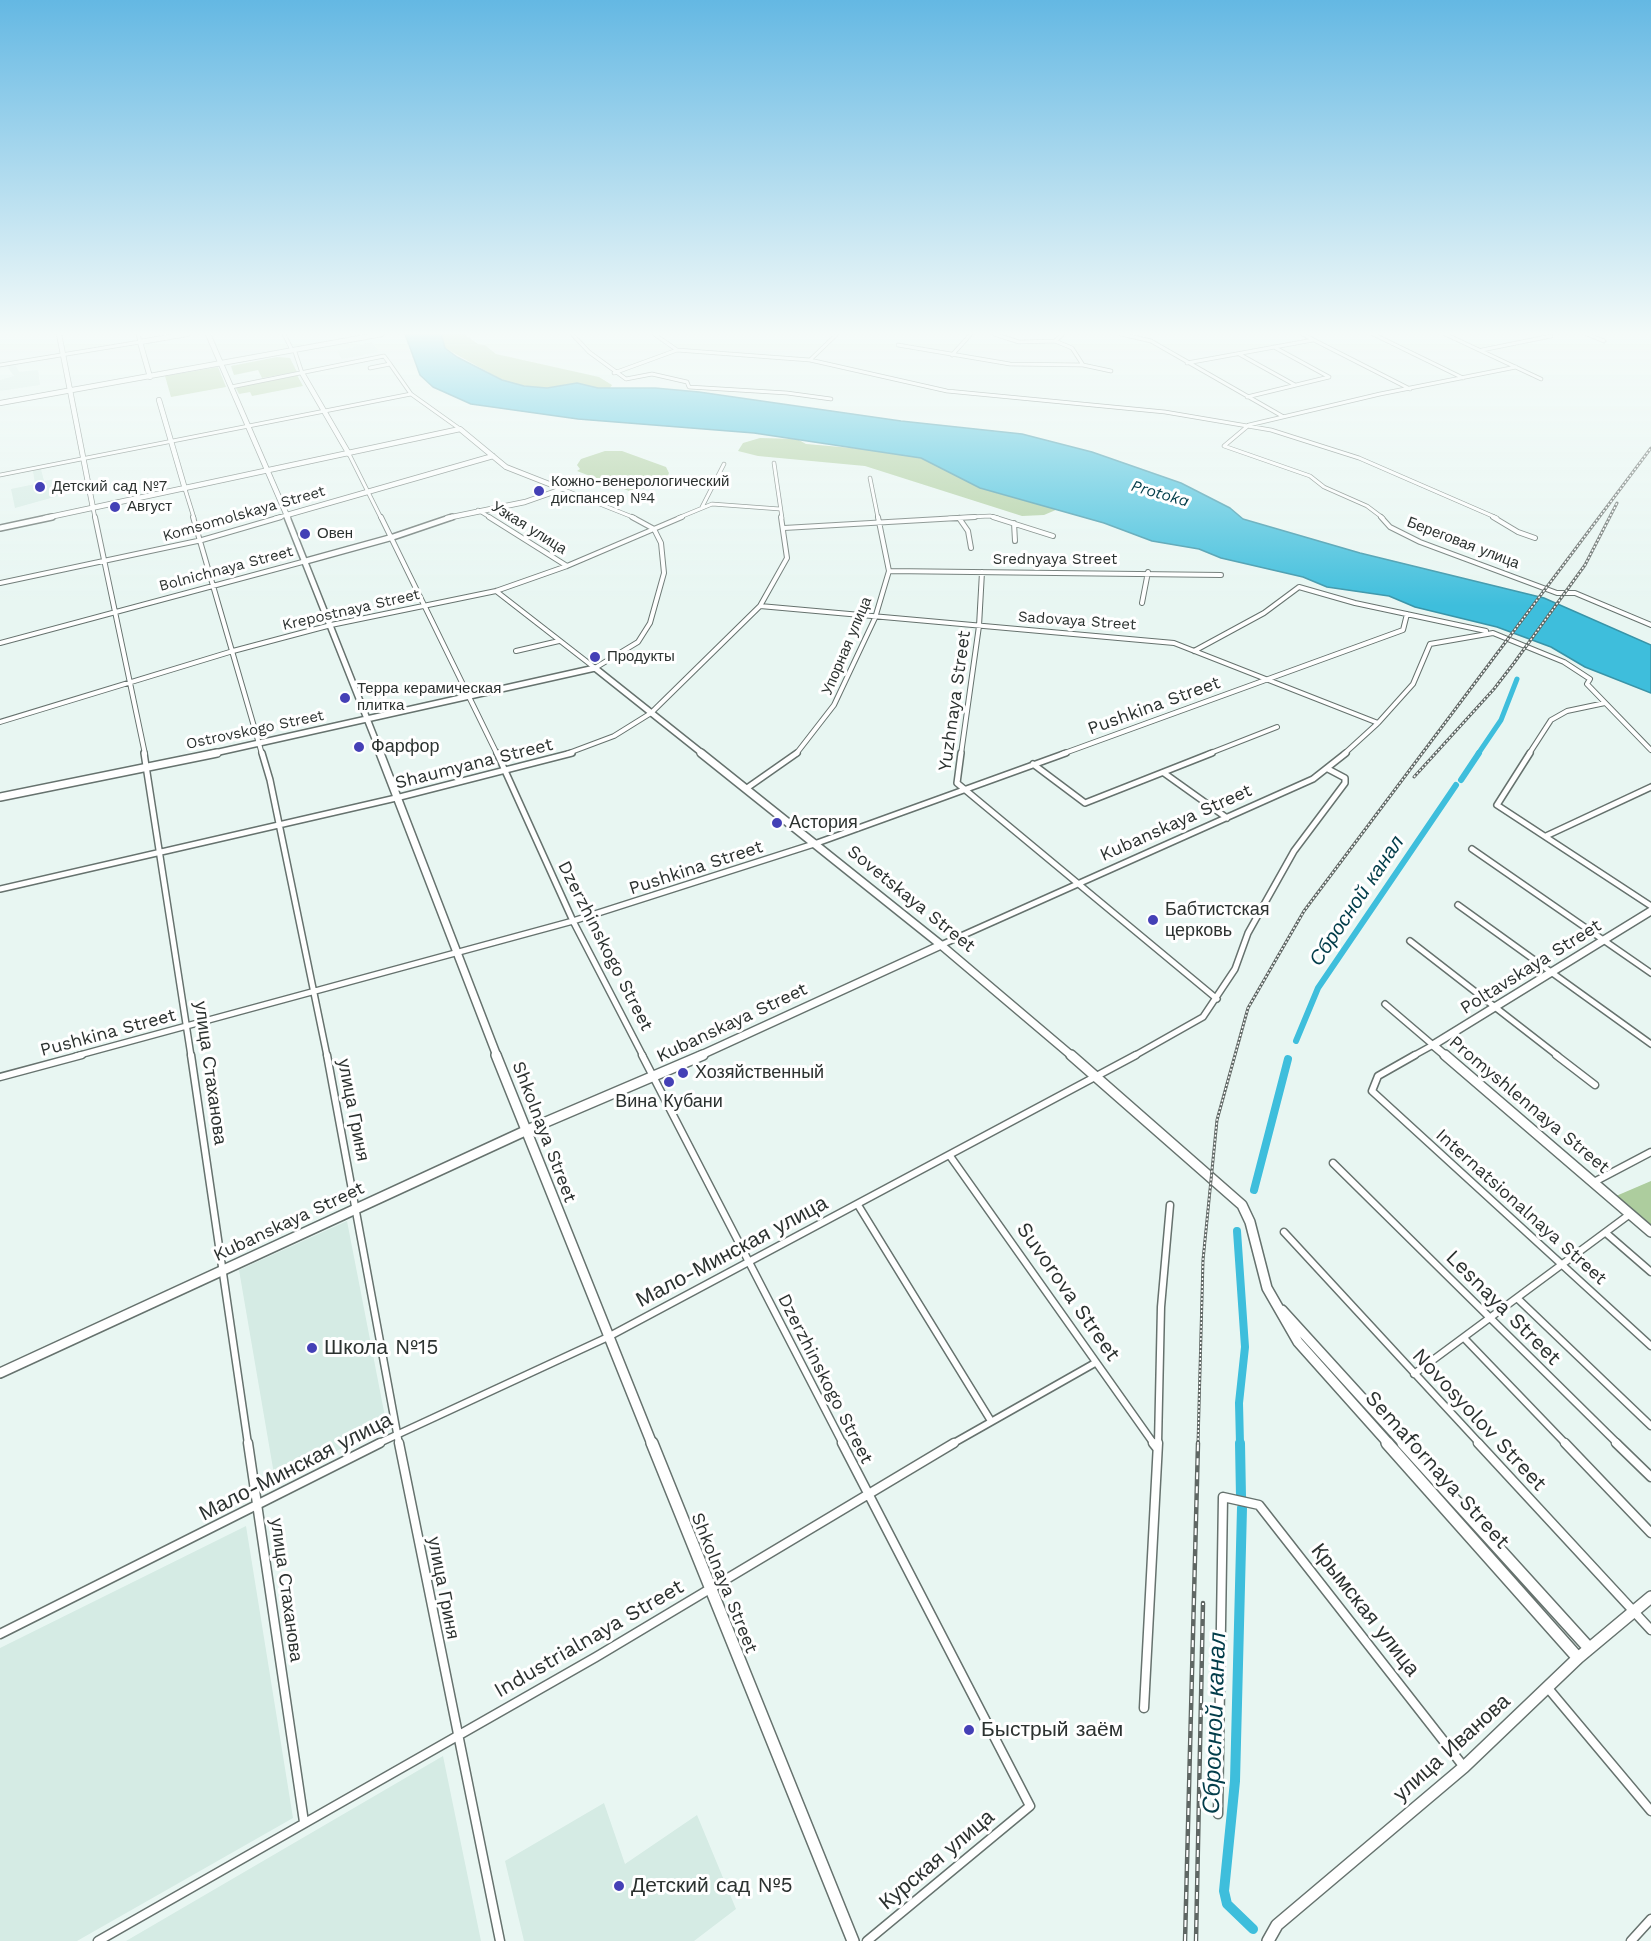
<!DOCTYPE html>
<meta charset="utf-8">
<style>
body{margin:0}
canvas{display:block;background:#e8f6f2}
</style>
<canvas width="1651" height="1941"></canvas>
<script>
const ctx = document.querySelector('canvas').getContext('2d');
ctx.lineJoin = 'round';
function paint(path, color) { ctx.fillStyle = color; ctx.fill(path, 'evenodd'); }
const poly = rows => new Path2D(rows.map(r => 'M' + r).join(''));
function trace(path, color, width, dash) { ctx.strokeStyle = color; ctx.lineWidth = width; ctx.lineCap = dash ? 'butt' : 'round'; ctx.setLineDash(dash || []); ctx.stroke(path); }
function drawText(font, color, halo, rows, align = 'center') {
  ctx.font = font + ' "Work Sans",sans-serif'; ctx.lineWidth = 6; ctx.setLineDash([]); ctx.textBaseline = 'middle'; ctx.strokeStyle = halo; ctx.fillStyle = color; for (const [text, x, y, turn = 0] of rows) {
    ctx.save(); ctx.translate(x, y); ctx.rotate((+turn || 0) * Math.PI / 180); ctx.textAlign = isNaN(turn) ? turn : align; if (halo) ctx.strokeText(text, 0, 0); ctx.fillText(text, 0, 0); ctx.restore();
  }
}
const built = poly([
 [372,342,379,352,342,359,337,351],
 [15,365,19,372,38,370,40,385,0,391,0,380,14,376,7,366],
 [41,469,44,481,55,479,58,496,15,508,11,489,35,484,33,471],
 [347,1221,387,1427,275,1480,239,1270],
 [246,1526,293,1818,77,1941,0,1941,0,1648],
 [443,1756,481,1941,126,1941],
 [604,1803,625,1864,697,1815,736,1909,694,1941,524,1941,505,1861]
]);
const green = poly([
 [441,334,464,334,478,344,485,345,496,354,599,377,612,385,610,388,598,388,577,383,547,388,524,386,502,380,445,348],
 [277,357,290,358,297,372,262,378,258,370,234,375,231,366],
 [218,367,226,387,171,397,165,376],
 [297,375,303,386,252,396,250,392,239,394,235,386],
 [760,438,797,439,806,444,887,451,921,458,997,493,1058,509,1044,515,1022,516,865,466,758,456,738,451,743,443],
 [605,451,622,451,666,467,669,473,667,478,652,487,629,491,577,471,580,469,577,465,581,459],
 [1651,1181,1651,1226,1616,1196]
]);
const water = poly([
 [405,334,441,334,445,348,457,357,502,380,524,386,547,388,577,383,598,388,655,388,699,392,901,421,1022,434,1092,452,1181,483,1230,508,1243,519,1360,553,1544,598,1651,645,1651,693,1585,667,1551,647,1497,627,1415,607,1389,596,1327,587,1303,577,1221,558,1199,549,1152,541,1104,523,980,488,921,458,754,433,578,419,471,404,433,387,420,375,405,334]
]);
const canalFar3 = poly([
 [1478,754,1501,720,1517,679]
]);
const canalFar2 = poly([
 [1461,780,1479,753],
 [1296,1041,1318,988,1456,785]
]);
const canalFar1 = poly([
 [1254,1190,1288,1059],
 [1237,1231,1245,1347,1239,1403,1240,1444]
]);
const canal = poly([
 [1240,1443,1241,1497],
 [1242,1508,1235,1781,1224,1891,1227,1904,1253,1929]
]);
const streetFar4 = poly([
 [284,334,291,348],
 [572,334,589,352,626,379,652,374,687,382,689,387,787,393,831,399],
 [654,334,677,350,810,360,947,391,1165,412,1271,430,1359,458,1497,518],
 [994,334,1019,342,1055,341],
 [1063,334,1055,341,1072,348,1083,365],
 [1121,334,1151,341,1282,416],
 [1302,334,1410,389],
 [1373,334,1463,378],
 [1445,334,1541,379],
 [1587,334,1604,341],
 [898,345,1010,364,1083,365,1111,371],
 [1274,347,1329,377],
 [1482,350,1551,336],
 [295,352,302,373],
 [1239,354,1295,385],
 [952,355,971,334],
 [810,360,837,334],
 [1187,363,1313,340],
 [390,364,411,394,460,429],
 [0,365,140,342,138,334],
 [614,373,677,350],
 [231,387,384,356,390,364,370,368],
 [1247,397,1329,377],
 [349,454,381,518],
 [774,463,782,518],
 [0,475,411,394],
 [870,478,878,518],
 [185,489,194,518],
 [562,489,635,518],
 [702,507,724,464],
 [93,508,95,518],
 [478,510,491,518],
 [275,518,287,515],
 [678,518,712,504,780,509],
 [949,518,990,516,998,518],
 [1383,518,1367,506,1324,487,1310,476,1224,446,1249,425,1380,394,1516,367]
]);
const streetFar3 = poly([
 [95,517,145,754],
 [193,517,262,754],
 [381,517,497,754],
 [489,517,567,566],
 [632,517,654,529],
 [993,517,1053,536],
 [1381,517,1390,527,1420,542,1557,593,1575,593,1651,625],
 [1493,517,1518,532,1535,538],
 [959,518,968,531,971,548],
 [1014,523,1015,541],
 [784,528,975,517],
 [889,571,1221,575],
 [0,583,202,540,281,517],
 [496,591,595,668,638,642,650,623,664,573,661,543,654,529],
 [1142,603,1148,572],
 [760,606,1174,643,1378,723],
 [0,643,306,561],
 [516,651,559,641],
 [1194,651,1264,613,1299,587,1355,603,1486,631],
 [0,722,233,651,331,625,496,591,567,566,682,517],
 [566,754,614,736,651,713,760,606,787,558,781,517],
 [796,754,834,705,875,618,889,571,878,517],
 [961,754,979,626,982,572],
 [1062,754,1403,630,1407,614],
 [1208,754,1277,727],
 [1344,754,1378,723,1413,684,1430,644,1493,633,1564,662,1590,679,1587,684,1651,750],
 [1529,754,1551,720,1567,711,1605,703]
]);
const streetFar2 = poly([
 [144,753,191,1056],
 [262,753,270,780,327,1056],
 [497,753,573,921,643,1056],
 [961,753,957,783,1217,999],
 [1530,753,1497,805,1651,906],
 [1033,764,1085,803,1212,753],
 [1164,773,1227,818],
 [747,788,797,753],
 [1546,836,1651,787],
 [1472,849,1651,973],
 [0,889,396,798,572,753],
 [1458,905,1651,1044],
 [1410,941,1558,1056],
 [941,945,1313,779,1346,753],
 [1385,1004,1433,1045,1413,1056],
 [76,1056,573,921,817,843,1066,753],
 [1134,1056,1203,1017,1235,969,1248,933,1294,851,1345,783,1345,778,1328,769]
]);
const streetFar1 = poly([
 [191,1055,248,1444],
 [327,1055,399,1444],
 [642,1055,843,1444],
 [1415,1055,1378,1076,1372,1091,1651,1346],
 [1556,1055,1595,1085],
 [0,1077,82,1055],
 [950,1156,1154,1444],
 [1333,1163,1618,1444],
 [1594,1182,1651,1152],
 [858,1205,991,1421],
 [1284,1232,1480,1444],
 [1606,1233,1651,1272],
 [1517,1298,1651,1426],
 [1464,1338,1566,1444],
 [1414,1374,1630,1214],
 [377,1444,608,1337,1136,1055],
 [952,1444,1095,1363],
 [1158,1444,1161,1307,1170,1205]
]);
const street = poly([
 [248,1443,304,1822],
 [399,1443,500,1941],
 [842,1443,1030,1806,867,1941],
 [1153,1443,1157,1448],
 [1478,1443,1651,1630],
 [1565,1443,1651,1533],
 [1616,1443,1651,1477],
 [0,1634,380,1443],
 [1547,1687,1651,1811],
 [1144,1708,1158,1443],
 [1218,1814,1223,1497,1259,1505,1464,1767],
 [98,1941,596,1657,954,1443],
 [1631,1941,1651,1919]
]);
const secondaryFar4 = poly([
 [59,334,93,508],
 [208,334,288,518],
 [302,373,349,454],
 [150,377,140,342,187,334],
 [159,400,185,489],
 [0,403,382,334],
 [287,515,493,456],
 [45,518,460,429,506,467,562,489],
 [447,518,525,502,562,489]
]);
const secondaryFar3 = poly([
 [287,517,381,754],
 [0,528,52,517],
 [306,561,393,537,452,517],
 [210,754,595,668,703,754]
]);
const secondaryFar2 = poly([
 [380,753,497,1056],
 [701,753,941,945,1072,1056],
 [0,797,217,753],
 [699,1056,941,945],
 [1446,1056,1433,1045,1651,911]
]);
const secondaryFar1 = poly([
 [496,1055,652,1444],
 [1071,1055,1242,1205,1250,1222,1267,1288,1298,1342,1389,1444],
 [1445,1055,1651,1232],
 [1282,1310,1404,1444],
 [0,1373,525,1131,703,1055]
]);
const secondary = poly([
 [652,1443,853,1941],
 [1387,1443,1578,1658],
 [1403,1443,1589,1648],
 [1268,1941,1277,1925,1464,1767,1578,1658,1651,1597]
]);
const railFar1 = poly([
 [1414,777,1494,689,1514,663,1585,565,1617,503],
 [1198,1444,1203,1260,1217,1120,1248,1008,1304,911,1651,448]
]);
const rail = poly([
 [1185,1941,1198,1443],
 [1196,1941,1203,1603]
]);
const markers = [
 [40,487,6,"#4440b6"],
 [539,491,6,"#4440b6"],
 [115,507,6,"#4440b6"],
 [305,534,6,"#4440b6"],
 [595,657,6,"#4440b6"],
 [345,698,6,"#4440b6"],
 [359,747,6,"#4440b6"],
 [777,823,6,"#4440b6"],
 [1153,920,6,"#4440b6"],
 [683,1073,6,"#4440b6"],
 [669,1082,6,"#4440b6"],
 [312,1348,6,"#4440b6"],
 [969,1730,6,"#4440b6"],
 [619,1886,6,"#4440b6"]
];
const farPoinames = [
 ["Кожно-венерологический",551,482],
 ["диспансер №4",551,499],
 ["Детский сад №7",52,487],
 ["Август",127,507],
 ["Овен",317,534],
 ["Продукты",607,657],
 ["Терра керамическая",357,689],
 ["плитка",357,706]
];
const farStreetnames = [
 ["Komsomolskaya Street",244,514,-16],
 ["Узкая улица",529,528,32],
 ["Береговая улица",1463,543,21],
 ["Srednyaya Street",1055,560],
 ["Bolnichnaya Street",226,569,-15],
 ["Krepostnaya Street",351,610,-13],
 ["Sadovaya Street",1077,621,4],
 ["Упорная улица",847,646,-67],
 ["Ostrovskogo Street",255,730,-12]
];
const farWaternames = [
 ["Protoka",1160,494,16]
];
const streetNames = [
 ["Yuzhnaya Street",955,701,-82],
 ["Pushkina Street",1154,706,-20],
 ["Shaumyana Street",474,764,-14],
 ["Kubanskaya Street",1176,823,-24],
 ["Pushkina Street",696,868,-18],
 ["Sovetskaya Street",911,899,39],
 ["Dzerzhinskogo Street",605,946,63],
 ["Poltavskaya Street",1531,967,-32],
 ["Kubanskaya Street",732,1023,-25],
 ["Pushkina Street",108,1033,-15],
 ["улица Стаханова",210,1073,82],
 ["Promyshlennaya Street",1529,1105,40],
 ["улица Гриня",353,1110,79],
 ["Shkolnaya Street",544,1132,69],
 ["Internatsionalnaya Street",1521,1207,42],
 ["Kubanskaya Street",289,1222,-25],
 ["Dzerzhinskogo Street",825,1379,63],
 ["Shkolnaya Street",724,1583,68],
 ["улица Гриня",443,1588,79],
 ["улица Стаханова",286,1590,82]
];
const poiNames = [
 ["Фарфор",371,747],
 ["Астория",789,823],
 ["Бабтистская",1165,910],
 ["церковь",1165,931],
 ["Хозяйственный",695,1073],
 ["Вина Кубани",669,1102,"center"]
];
const waterNames = [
 ["Сбросной канал",1357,901,-56]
];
const nearStreetnames = [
 ["Мало-Минская улица",732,1252,-28],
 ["Suvorova Street",1068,1292,55],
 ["Lesnaya Street",1503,1308,45],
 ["Novosyolov Street",1479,1420,47],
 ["Мало-Минская улица",296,1467,-27],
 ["Semafornaya Street",1437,1470,48],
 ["Крымская улица",1365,1610,52],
 ["Industrialnaya Street",589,1639,-30],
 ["улица Иванова",1452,1748,-42],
 ["Курская улица",937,1860,-40]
];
const nearPoinames = [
 ["Школа №15",324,1348],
 ["Быстрый заём",981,1730],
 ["Детский сад №5",631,1886]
];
const nearWaternames = [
 ["Сбросной канал",1215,1723,-88]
];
paint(built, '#d5ebe4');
paint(green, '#adcd9e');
paint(water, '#3ebedc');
trace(water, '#3994a8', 1.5);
trace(canalFar3, '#3ebedc', 5);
trace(canalFar2, '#3ebedc', 6);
trace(canalFar1, '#3ebedc', 8);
trace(canal, '#3ebedc', 10);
trace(streetFar4, '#66726e', 4.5);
trace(streetFar3, '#66726e', 6);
trace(streetFar2, '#66726e', 8);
trace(streetFar1, '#66726e', 9);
trace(street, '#66726e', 11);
trace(secondaryFar4, '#66726e', 6);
trace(secondaryFar3, '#66726e', 8);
trace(secondaryFar2, '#66726e', 10);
trace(secondaryFar1, '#66726e', 12);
trace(secondary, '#66726e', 14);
trace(streetFar4, '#fff', 3);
trace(streetFar3, '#fff', 4);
trace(streetFar2, '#fff', 5);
trace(streetFar1, '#fff', 6);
trace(street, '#fff', 8);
trace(secondaryFar4, '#fff', 4.5);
trace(secondaryFar3, '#fff', 5);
trace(secondaryFar2, '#fff', 7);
trace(secondaryFar1, '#fff', 9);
trace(secondary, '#fff', 11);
trace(railFar1, '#5f6764', 3);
trace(rail, '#5f6764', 4.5);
trace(railFar1, '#fff', 1.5, [2]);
trace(rail, '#fff', 2, [7]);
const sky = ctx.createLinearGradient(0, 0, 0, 606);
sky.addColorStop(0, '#64b8e3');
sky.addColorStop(0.55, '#f5fbf9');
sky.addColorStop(1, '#f5fbf900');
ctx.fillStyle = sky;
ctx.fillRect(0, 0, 1651, 606);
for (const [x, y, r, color] of markers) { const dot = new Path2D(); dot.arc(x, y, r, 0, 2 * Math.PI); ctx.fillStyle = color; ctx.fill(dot); trace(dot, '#fff', 2); }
drawText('15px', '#2c3230', '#fff', farPoinames, 'left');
drawText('15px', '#2c3230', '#fff', farStreetnames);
drawText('italic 16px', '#023d4a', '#fff', farWaternames);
drawText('18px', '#2c3230', '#fff', streetNames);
drawText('18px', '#2c3230', '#fff', poiNames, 'left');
drawText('italic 20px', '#023d4a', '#fff', waterNames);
drawText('21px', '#2c3230', '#fff', nearStreetnames);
drawText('21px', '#2c3230', '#fff', nearPoinames, 'left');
drawText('italic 24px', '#023d4a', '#fff', nearWaternames);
</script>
